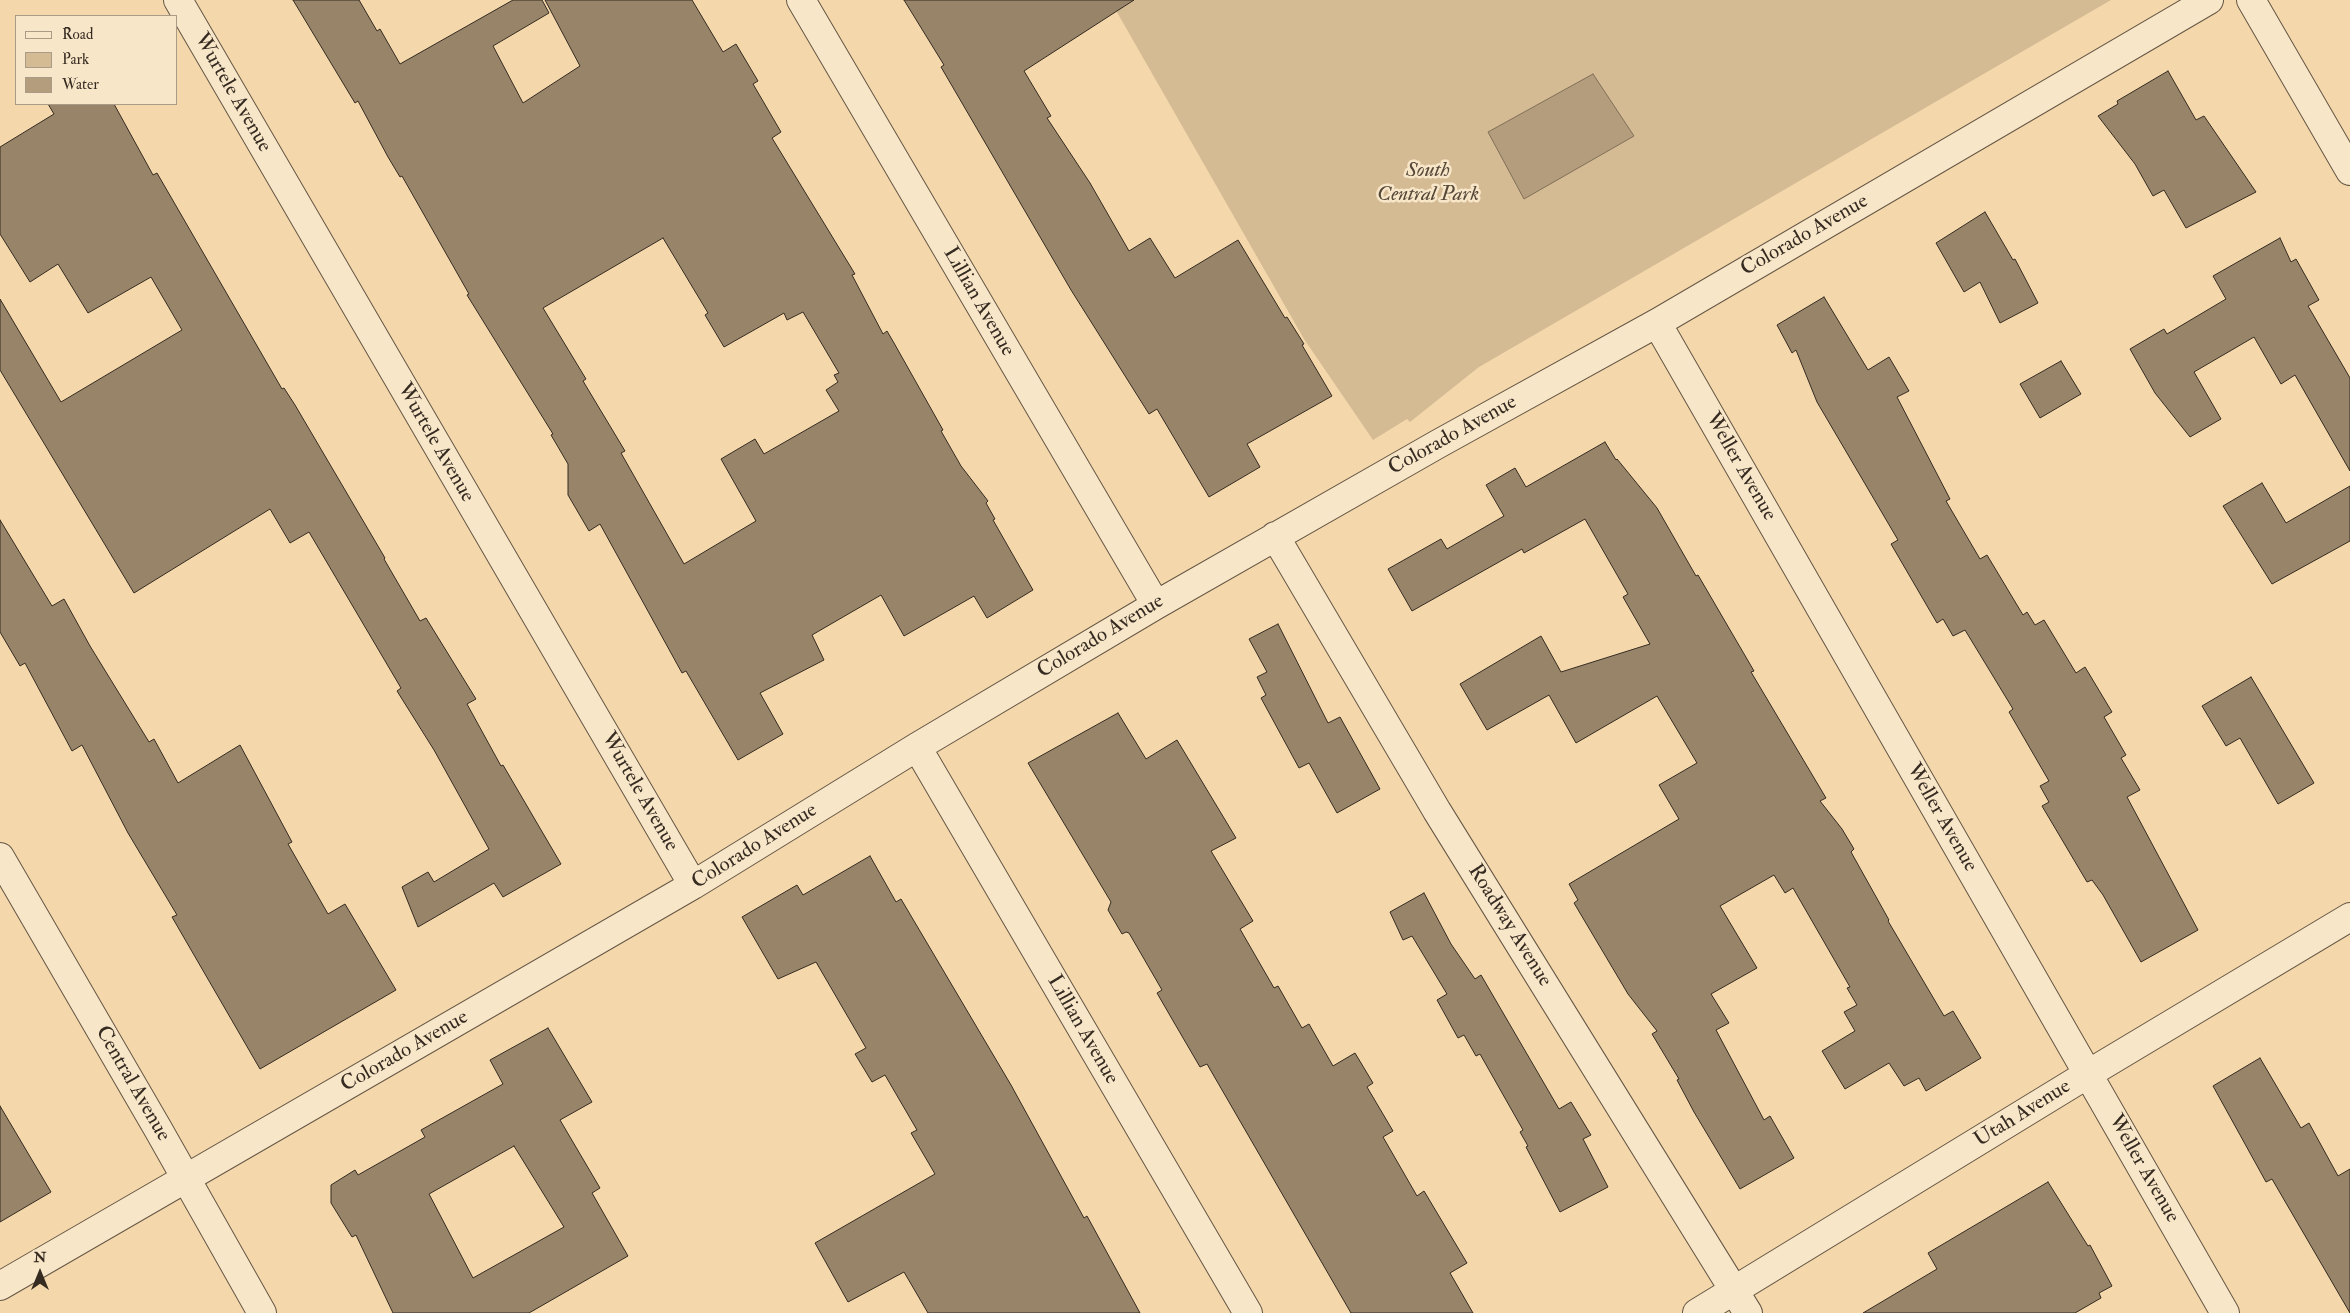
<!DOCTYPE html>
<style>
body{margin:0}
#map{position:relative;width:2350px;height:1313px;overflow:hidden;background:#f4d8ac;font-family:"IM FELL Double Pica",serif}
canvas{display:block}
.legend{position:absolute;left:15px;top:15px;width:162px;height:90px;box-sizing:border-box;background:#f8e6c9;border:1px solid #aa9b86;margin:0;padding:6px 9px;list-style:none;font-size:15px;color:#352b21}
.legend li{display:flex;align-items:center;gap:10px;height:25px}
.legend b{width:25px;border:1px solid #aa9b86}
.north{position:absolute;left:15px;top:1248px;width:50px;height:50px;-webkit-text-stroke:4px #f8e6c9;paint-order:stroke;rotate:0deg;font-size:14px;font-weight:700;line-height:20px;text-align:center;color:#352b21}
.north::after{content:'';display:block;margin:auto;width:18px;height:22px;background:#352b21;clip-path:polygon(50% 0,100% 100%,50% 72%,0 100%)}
</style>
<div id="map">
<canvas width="2350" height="1313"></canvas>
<ul class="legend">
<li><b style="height:6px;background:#f8e6c9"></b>Road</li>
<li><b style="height:14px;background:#d4bb94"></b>Park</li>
<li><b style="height:14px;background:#b39d7d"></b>Water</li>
</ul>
<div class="north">N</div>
</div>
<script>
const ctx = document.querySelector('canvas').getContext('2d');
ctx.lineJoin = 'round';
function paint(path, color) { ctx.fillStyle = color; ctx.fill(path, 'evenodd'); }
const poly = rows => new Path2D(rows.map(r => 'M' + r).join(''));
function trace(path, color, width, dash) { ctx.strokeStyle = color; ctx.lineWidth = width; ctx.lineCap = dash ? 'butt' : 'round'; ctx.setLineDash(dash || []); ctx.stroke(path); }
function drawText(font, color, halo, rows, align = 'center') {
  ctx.font = font + ' "IM FELL Double Pica",serif'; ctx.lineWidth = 5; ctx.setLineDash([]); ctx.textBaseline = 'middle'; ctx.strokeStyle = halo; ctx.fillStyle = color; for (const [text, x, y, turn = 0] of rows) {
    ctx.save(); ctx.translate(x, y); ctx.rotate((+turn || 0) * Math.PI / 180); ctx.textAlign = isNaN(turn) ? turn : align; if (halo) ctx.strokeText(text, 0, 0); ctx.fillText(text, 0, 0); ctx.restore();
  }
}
const green = poly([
 [1110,0,2111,0,1479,367,1410,422,1407,419,1373,440,1304,339]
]);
const water = poly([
 [1593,74,1634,136,1524,199,1488,132,1593,74]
]);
const building = poly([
 [293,0,359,0,377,31,380,29,400,64,513,0,542,0,549,13,493,46,523,103,580,66,545,0,692,0,723,52,736,44,758,81,753,84,781,132,772,138,855,274,852,275,883,334,887,331,894,343,943,430,941,431,961,466,988,501,986,503,995,519,993,520,1033,590,987,618,974,596,904,636,881,595,812,635,824,660,760,693,783,734,738,760,686,671,682,673,600,524,589,531,568,495,568,464,551,435,553,434,467,295,469,294,402,176,400,177,388,157,358,101,355,103,293,0],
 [663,238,708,313,705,315,724,347,784,313,787,320,803,312,839,373,834,375,838,382,826,390,839,411,764,454,755,439,721,459,756,521,684,564,621,453,625,451,583,381,586,379,543,308,663,238],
 [904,0,1134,0,1024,71,1051,116,1047,118,1090,183,1129,251,1150,238,1175,278,1238,240,1285,318,1287,317,1304,344,1302,345,1332,396,1247,444,1260,467,1209,497,1157,409,1149,414,1071,290,941,67,944,65,904,0],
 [2168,71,2196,120,2204,116,2256,192,2186,228,2164,190,2153,196,2135,164,2098,116,2118,104,2117,101,2168,71],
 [48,104,114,104,153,175,157,173,282,389,284,388,295,405,385,558,384,559,420,621,426,618,476,699,467,704,501,766,503,765,561,864,503,897,494,883,418,927,402,887,428,872,434,882,489,849,434,750,397,691,401,688,309,532,290,543,270,509,134,593,0,370,0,299,61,402,182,330,151,277,88,313,58,264,30,282,0,234,0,147,54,114,48,104],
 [1985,212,2013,260,2015,259,2038,303,2000,323,1980,282,1964,292,1936,243,1985,212],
 [2280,238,2291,262,2296,259,2319,300,2308,306,2350,378,2350,471,2295,375,2281,384,2254,337,2194,372,2221,419,2190,437,2155,393,2130,349,2164,329,2167,334,2226,299,2213,276,2280,238],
 [1824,297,1868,370,1889,357,1909,391,1897,397,1950,499,1946,501,1980,559,1987,555,2023,615,2027,612,2035,625,2044,620,2076,673,2085,667,2112,712,2104,717,2126,755,2121,758,2140,790,2127,797,2198,930,2141,962,2103,895,2092,880,2087,882,2042,806,2049,802,2040,786,2049,781,2009,712,2013,709,1965,630,1953,636,1943,619,1937,623,1891,544,1898,540,1817,402,1796,350,1792,353,1777,325,1824,297],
 [2061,361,2081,394,2040,418,2020,384,2061,361],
 [1605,442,1616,460,1617,459,1657,508,1696,576,1698,575,1754,671,1751,672,1826,798,1820,801,1842,829,1854,849,1851,852,1889,920,1888,921,1944,1016,1953,1011,1981,1058,1926,1091,1919,1078,1904,1086,1889,1063,1845,1089,1822,1051,1855,1031,1844,1012,1857,1005,1847,988,1850,987,1793,888,1785,893,1774,875,1720,906,1757,968,1711,994,1729,1023,1716,1030,1764,1120,1770,1116,1794,1158,1740,1189,1694,1112,1677,1080,1679,1079,1652,1034,1657,1031,1628,994,1574,903,1578,900,1569,884,1679,819,1659,785,1697,763,1657,696,1576,743,1549,695,1487,730,1460,684,1541,636,1561,672,1650,644,1623,597,1628,594,1585,519,1524,553,1522,549,1412,611,1388,569,1441,539,1447,549,1504,516,1486,485,1515,468,1526,487,1605,442],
 [2262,483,2286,523,2350,486,2350,541,2272,584,2223,506,2262,483],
 [0,520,52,606,64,599,90,646,149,742,154,739,178,783,240,745,292,842,288,844,328,914,345,904,396,990,260,1069,172,917,177,915,128,833,82,745,72,751,25,663,20,666,0,632,0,520],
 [1278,624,1328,723,1340,717,1380,789,1337,813,1309,763,1299,768,1261,698,1266,695,1257,677,1267,672,1249,639,1278,624],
 [2251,677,2314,783,2278,804,2240,738,2226,746,2202,706,2251,677],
 [1118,713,1146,759,1177,740,1236,838,1211,851,1253,921,1240,929,1274,988,1278,986,1302,1028,1309,1024,1333,1066,1355,1053,1373,1083,1367,1087,1393,1131,1383,1137,1417,1196,1424,1191,1467,1263,1450,1273,1473,1313,1351,1313,1207,1064,1200,1067,1172,1019,1157,993,1162,990,1129,933,1126,932,1122,934,1108,910,1111,902,1028,763,1118,713],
 [870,856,896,902,901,899,1011,1085,1084,1218,1087,1216,1140,1313,928,1313,904,1272,848,1302,815,1243,935,1174,911,1133,917,1130,885,1075,872,1082,855,1054,866,1048,816,962,778,979,742,917,797,885,803,895,870,856],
 [1424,893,1451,944,1475,979,1481,975,1559,1109,1571,1102,1591,1135,1583,1139,1608,1187,1560,1212,1526,1147,1528,1146,1520,1132,1523,1130,1480,1054,1476,1056,1464,1035,1458,1038,1437,1000,1447,994,1412,936,1403,940,1390,912,1424,893],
 [548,1028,592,1102,560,1120,600,1188,592,1193,628,1256,529,1313,393,1313,356,1235,352,1237,331,1203,331,1185,355,1170,358,1175,425,1137,421,1130,503,1084,490,1060,548,1028],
 [514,1146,564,1227,473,1278,429,1194,514,1146],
 [2260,1058,2301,1128,2309,1123,2338,1176,2350,1169,2350,1313,2272,1179,2266,1182,2213,1086,2260,1058],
 [0,1106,51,1192,0,1222,0,1106],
 [2048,1182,2088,1246,2090,1245,2112,1286,2099,1293,2101,1298,2075,1313,1863,1313,1937,1269,1928,1253,2048,1182]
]);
const minor = poly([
 [178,0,693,885],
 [801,0,1156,605],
 [2251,0,2350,171],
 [1657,323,2225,1313],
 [1275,536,1437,811,1748,1313],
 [917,747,1248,1313],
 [0,1286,693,885,917,747,1156,605,1438,444,1657,323,2209,0],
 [1697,1313,2088,1074,2350,917]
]);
const tertiary = poly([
 [0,857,158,1129,262,1313]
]);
const streetNames = [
 ["Wurtele Avenue",232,93,60],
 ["Colorado Avenue",1805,236,-30],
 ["Lillian Avenue",978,302,60],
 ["Colorado Avenue",1453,436,-29],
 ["Wurtele Avenue",435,443,60],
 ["Weller Avenue",1740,467,60],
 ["Colorado Avenue",1101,637,-31],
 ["Wurtele Avenue",639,792,60],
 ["Weller Avenue",1941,818,60],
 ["Colorado Avenue",755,847,-32],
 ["Roadway Avenue",1509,926,58],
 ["Lillian Avenue",1082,1030,60],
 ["Colorado Avenue",405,1052,-30],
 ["Central Avenue",132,1084,60],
 ["Utah Avenue",2023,1114,-32],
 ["Weller Avenue",2143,1169,60]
];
const parkNames = [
 ["South",1428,171],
 ["Central Park",1428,195]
];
paint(green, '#d4bb94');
paint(water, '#b39d7d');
trace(water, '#816f58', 1);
paint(building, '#988569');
trace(building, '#352b21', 1);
trace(minor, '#655644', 30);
trace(tertiary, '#655644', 30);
trace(minor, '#f8e6c9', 28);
trace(tertiary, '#f8e6c9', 28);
drawText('21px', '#352b21', '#f8e6c9', streetNames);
drawText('italic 21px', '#554838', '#f8e6c9', parkNames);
</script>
